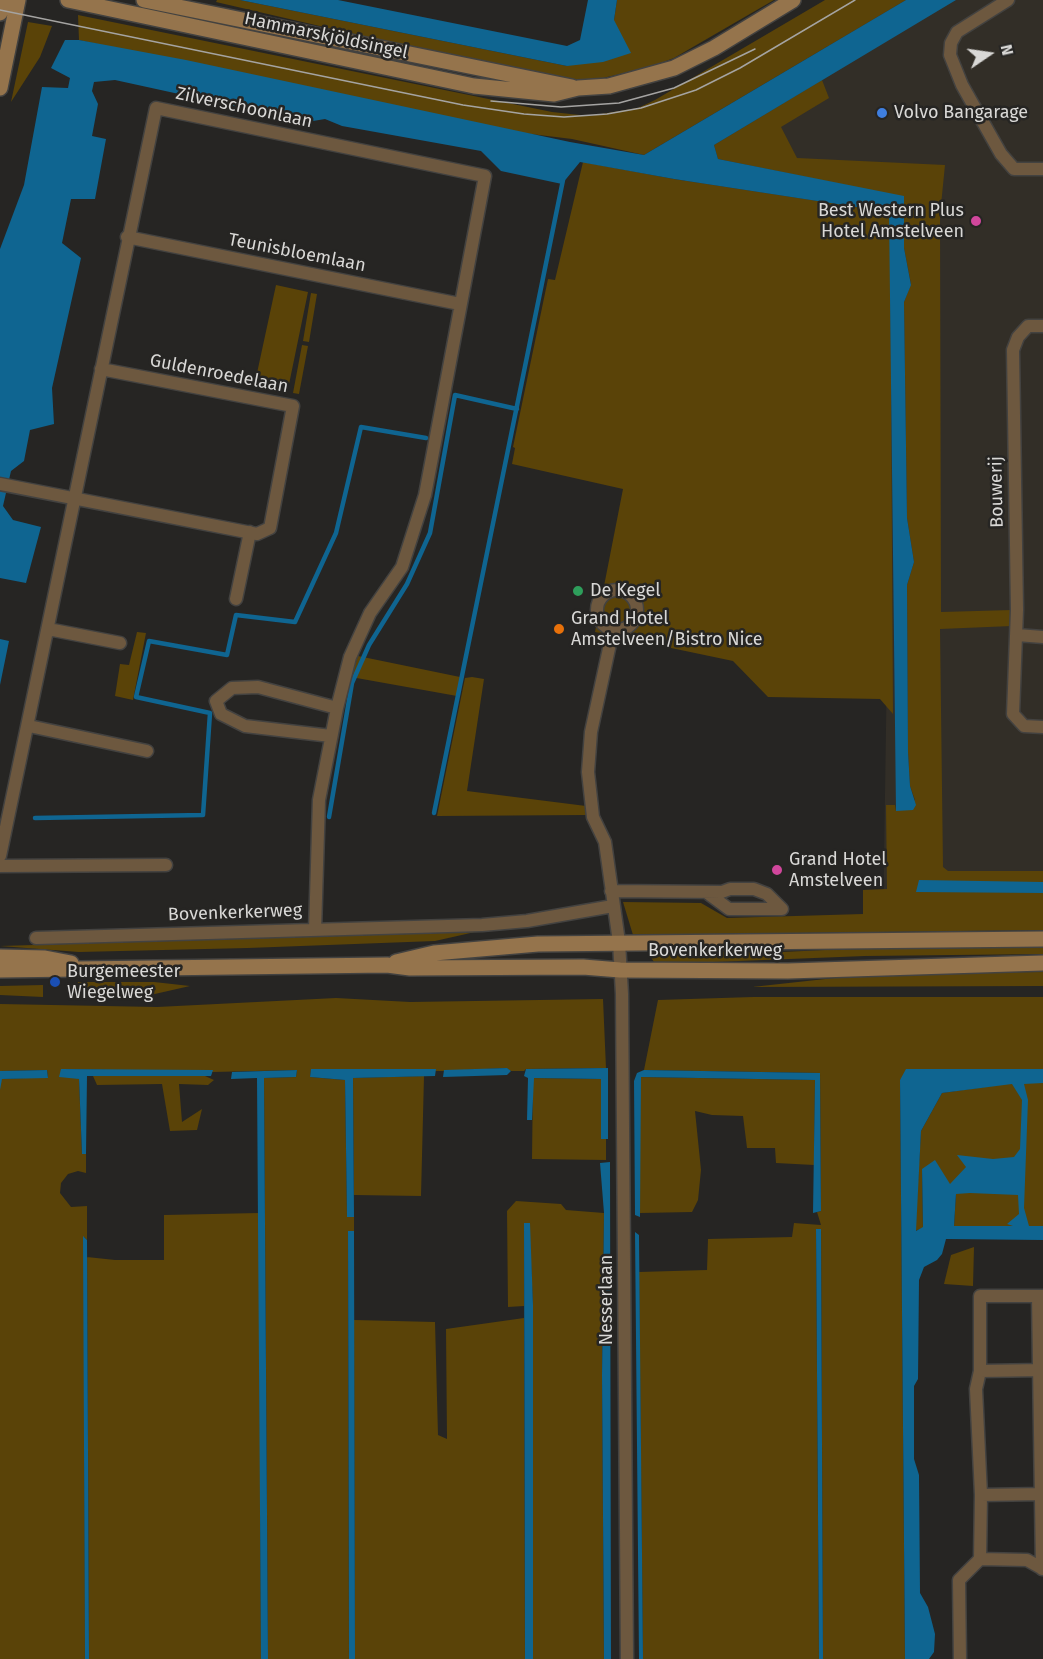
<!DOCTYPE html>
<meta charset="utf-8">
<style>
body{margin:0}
#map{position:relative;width:1043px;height:1659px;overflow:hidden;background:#262523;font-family:"Fira Sans",sans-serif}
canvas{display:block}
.north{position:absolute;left:959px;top:24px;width:60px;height:60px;-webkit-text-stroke:4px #262523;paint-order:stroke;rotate:77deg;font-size:16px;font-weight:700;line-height:24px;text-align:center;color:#d9d8d6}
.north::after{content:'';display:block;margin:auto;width:21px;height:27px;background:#d9d8d6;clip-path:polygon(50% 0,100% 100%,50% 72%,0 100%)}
</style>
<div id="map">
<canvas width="1043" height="1659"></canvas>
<div class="north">N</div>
</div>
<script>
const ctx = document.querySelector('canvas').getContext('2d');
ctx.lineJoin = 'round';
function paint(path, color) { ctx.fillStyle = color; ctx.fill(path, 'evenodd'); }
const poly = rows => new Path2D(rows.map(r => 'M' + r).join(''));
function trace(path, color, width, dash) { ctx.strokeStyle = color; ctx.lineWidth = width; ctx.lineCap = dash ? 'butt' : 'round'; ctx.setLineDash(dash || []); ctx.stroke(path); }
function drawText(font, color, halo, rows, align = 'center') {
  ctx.font = font + ' "Fira Sans",sans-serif'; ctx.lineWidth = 5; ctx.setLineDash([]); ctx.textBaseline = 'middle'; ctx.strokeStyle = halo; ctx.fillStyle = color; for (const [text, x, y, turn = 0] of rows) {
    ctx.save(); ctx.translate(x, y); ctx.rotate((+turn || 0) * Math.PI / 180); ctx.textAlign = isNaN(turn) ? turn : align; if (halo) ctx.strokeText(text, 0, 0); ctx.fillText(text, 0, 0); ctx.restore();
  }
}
const built = poly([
 [891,0,1043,0,1043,923,883,926,891,396,667,162]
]);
const green = poly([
 [217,0,240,0,567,66,614,20,617,0,774,0,674,58,647,68,585,82,531,75,216,2],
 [825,0,906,0,644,155,572,139,473,127,79,40,78,15,552,112,589,116,638,108,655,100],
 [28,22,52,26,40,57,11,102],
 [822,80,829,98,781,127,797,158,945,165,940,215,941,612,1012,610,1012,626,940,629,943,867,948,871,1043,871,1043,930,633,935,623,902,701,903,727,918,863,914,863,890,887,889,886,805,895,805,896,811,915,800,910,786,908,752,907,585,914,562,907,518,904,302,911,284,904,248,904,197,718,159,714,145],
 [583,162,674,179,890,212,893,714,880,699,768,697,733,661,595,632,623,489,512,464,515,448,513,447,548,279,555,280],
 [276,285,308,292,287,394,254,387],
 [311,293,317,294,309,342,303,341],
 [302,345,308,346,299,394,293,393],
 [137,632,146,633,133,700,115,696,120,664,129,665],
 [358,656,460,677,457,696,351,677],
 [472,677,484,679,467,791,586,806,586,815,437,816,465,678],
 [475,932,435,941,248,948,79,952,0,946],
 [1043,945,1043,954,865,956,663,964,654,962,650,956,660,951,782,952,910,946],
 [1043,972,1043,986,752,987,880,973],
 [78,982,154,982,190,986,146,996,77,996],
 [43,985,43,997,0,995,0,986],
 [753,997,1043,997,1043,1069,914,1070,900,1080,905,1659,823,1659,821,1229,816,1230,819,1659,643,1659,639,1272,707,1270,708,1239,792,1237,794,1223,821,1225,817,1212,821,1211,820,1073,644,1070,658,1000],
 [336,998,410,1002,603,999,606,1068,526,1069,524,1071,511,1071,506,1068,444,1071,311,1070,310,1077,345,1080,347,1216,354,1217,354,1231,348,1231,349,1659,268,1659,264,1078,296,1077,297,1070,213,1072,61,1069,79,1079,82,1154,86,1154,86,1173,78,1171,68,1174,61,1183,60,1193,71,1207,87,1206,87,1257,115,1260,164,1260,164,1215,259,1213,261,1659,89,1659,87,1240,84,1237,85,1659,0,1659,0,1082,2,1079,48,1077,47,1070,0,1071,0,1004,157,1007],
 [93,1076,205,1076,214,1080,208,1085,179,1084,182,1122,202,1109,197,1130,170,1131,162,1084,97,1085],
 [424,1076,421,1196,354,1195,353,1078],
 [640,1077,815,1080,814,1165,776,1163,775,1148,747,1148,743,1116,712,1115,695,1111,701,1170,698,1200,692,1212,640,1213],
 [533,1078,602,1079,601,1139,606,1139,606,1160,532,1159],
 [1012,1083,1043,1083,1043,1226,954,1226,956,1194,922,1169,923,1228,915,1231,921,1131,942,1093],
 [516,1201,561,1204,566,1210,604,1213,602,1375,604,1659,533,1659,533,1305,529,1223,524,1224,524,1306,508,1307,507,1211],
 [974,1247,973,1286,944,1284,951,1255],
 [524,1318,525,1659,355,1659,354,1320,435,1322,438,1435,447,1439,446,1329]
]);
const water = poly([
 [240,0,338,0,567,46,580,40,588,0,617,0,614,20,631,53,603,62,567,66],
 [906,0,956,0,714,145,718,159,904,196,904,248,911,285,904,302,907,518,914,562,907,585,908,752,910,786,916,805,913,810,896,811,889,212,674,179,580,162,562,184,501,171,481,151,342,126,325,119,307,122,115,80,94,82,92,91,98,104,92,136,106,139,95,199,71,199,62,243,81,258,52,388,54,424,30,430,24,461,11,471,3,506,13,520,41,527,26,583,0,578,0,249,24,185,42,87,68,88,70,78,51,68,65,40,79,40,186,60,570,142,644,155],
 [0,639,9,641,0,685],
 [919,880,1043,882,1043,893,916,892],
 [507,1068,511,1071,507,1075,443,1077,444,1070],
 [608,1068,608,1139,601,1139,601,1079,534,1078,532,1120,527,1120,528,1078,524,1076,526,1069],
 [61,1069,213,1070,211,1076,87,1076,86,1154,82,1154,79,1079,59,1077],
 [311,1069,436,1069,435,1076,353,1078,354,1217,347,1217,345,1080,310,1077],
 [906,1069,1043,1069,1043,1083,1024,1084,1028,1100,1024,1208,1029,1226,1043,1226,1043,1240,946,1239,942,1254,937,1260,924,1267,919,1280,918,1379,914,1386,914,1459,919,1475,920,1593,928,1607,935,1634,934,1652,929,1659,905,1659,900,1080],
 [1012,1084,1022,1100,1020,1149,1014,1157,993,1159,957,1155,966,1167,950,1184,935,1160,922,1169,923,1227,916,1231,921,1131,942,1093],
 [970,1193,1018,1195,1019,1214,1007,1224,1013,1226,954,1226,956,1194],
 [47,1070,48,1078,2,1079,0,1090,0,1071],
 [297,1070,296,1077,264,1078,268,1659,261,1659,257,1078,231,1079,232,1072],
 [644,1070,820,1073,821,1211,813,1213,815,1080,641,1077,640,1217,635,1215,634,1081,637,1073],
 [610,1162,611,1659,604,1659,602,1375,604,1213,600,1163],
 [524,1223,530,1223,533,1305,533,1659,525,1659],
 [816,1229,821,1229,823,1659,819,1659],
 [348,1231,354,1231,355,1659,349,1659],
 [635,1232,639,1235,643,1659,639,1659],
 [83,1236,87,1240,89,1659,85,1659]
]);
const stream = poly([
 [434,813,563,180],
 [329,817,352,683,369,645,407,584,430,533,455,395,517,409],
 [35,818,203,815,210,713,136,697,149,641,227,655,236,615,295,622,336,533,361,427,426,438]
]);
const street = poly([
 [1008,0,957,32,951,43,950,55,962,85,1001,154,1014,169,1043,169],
 [127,237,460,304],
 [1043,326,1028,326,1018,337,1013,350,1017,610,1013,714,1024,726,1043,727],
 [0,484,257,534,270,528,293,406,101,369],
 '597 610a20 20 0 1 1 40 0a20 20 0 1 1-40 0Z',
 [236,599,250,532],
 [48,629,120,643],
 [613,630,591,732,588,772,593,817,605,842,619,942,622,994,627,1659],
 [1017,635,1043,637],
 [29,726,147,751],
 [331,736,245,726,221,714,216,701,232,688,258,687,337,708],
 [0,856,156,108,485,176,425,495,402,567,370,613,350,657,337,708,319,800,315,930],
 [0,866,166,865],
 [611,891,722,892,730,889,754,889,767,894,782,909],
 [706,892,729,909,782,909],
 [36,938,482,925,527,921,613,906],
 [1038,1296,1042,1569],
 [980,1371,1043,1370],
 [981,1495,1043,1494],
 [980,1559,981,1495,976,1389,980,1371,980,1296,1043,1296],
 [980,1559,1027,1560,1043,1569],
 [960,1659,959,1580,980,1559]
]);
const secondary = poly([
 [68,0,474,86,554,94,578,88,609,86,674,68,714,48,793,0],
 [144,0,572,87],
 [0,13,3,0],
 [0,88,18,0],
 [0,957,45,958,71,963],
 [396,962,434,953,538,944,1043,939],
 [0,970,387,965,410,968,583,967,620,970,788,971,1043,963]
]);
const tram = poly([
 [0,10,463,105,524,114,564,117,607,114,641,108,696,90,740,68,855,0],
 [491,101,561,107,619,103,674,88,755,49]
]);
const markers = [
 [882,113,6,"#3f7fe0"],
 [976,221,6,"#d1479c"],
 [578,591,6,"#2e9e5b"],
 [559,629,6,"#e8710a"],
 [777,870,6,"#d1479c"],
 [55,982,6,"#1a4fb4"]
];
const streetNames = [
 ["Hammarskjöldsingel",326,36,12],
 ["Zilverschoonlaan",244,108,12],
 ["Teunisbloemlaan",297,253,11],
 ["Guldenroedelaan",219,374,11],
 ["Bouwerij",997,492,-91],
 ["Bovenkerkerweg",235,913,-2],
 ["Bovenkerkerweg",715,951],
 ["Nesserlaan",607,1300,-90]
];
const poiNames = [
 ["Volvo Bangarage",894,113],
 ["Best Western Plus",964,211,"right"],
 ["Hotel Amstelveen",964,232,"right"],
 ["De Kegel",590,591],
 ["Grand Hotel",571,619],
 ["Amstelveen/Bistro Nice",571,640],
 ["Grand Hotel",789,860],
 ["Amstelveen",789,881],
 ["Burgemeester",67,972],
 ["Wiegelweg",67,993]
];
paint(built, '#322e27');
paint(green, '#5a4308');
paint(water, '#0f6591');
trace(stream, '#0f6591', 4.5);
trace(street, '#434240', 15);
trace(secondary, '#434240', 18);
trace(street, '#6d583f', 12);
trace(secondary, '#95744c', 15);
trace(tram, '#a5a4a2', 1.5);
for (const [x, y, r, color] of markers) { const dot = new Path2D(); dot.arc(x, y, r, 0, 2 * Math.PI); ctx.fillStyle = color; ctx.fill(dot); trace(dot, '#262523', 2); }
drawText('18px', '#d9d8d6', '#262523', streetNames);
drawText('18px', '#d9d8d6', '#262523', poiNames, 'left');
</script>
